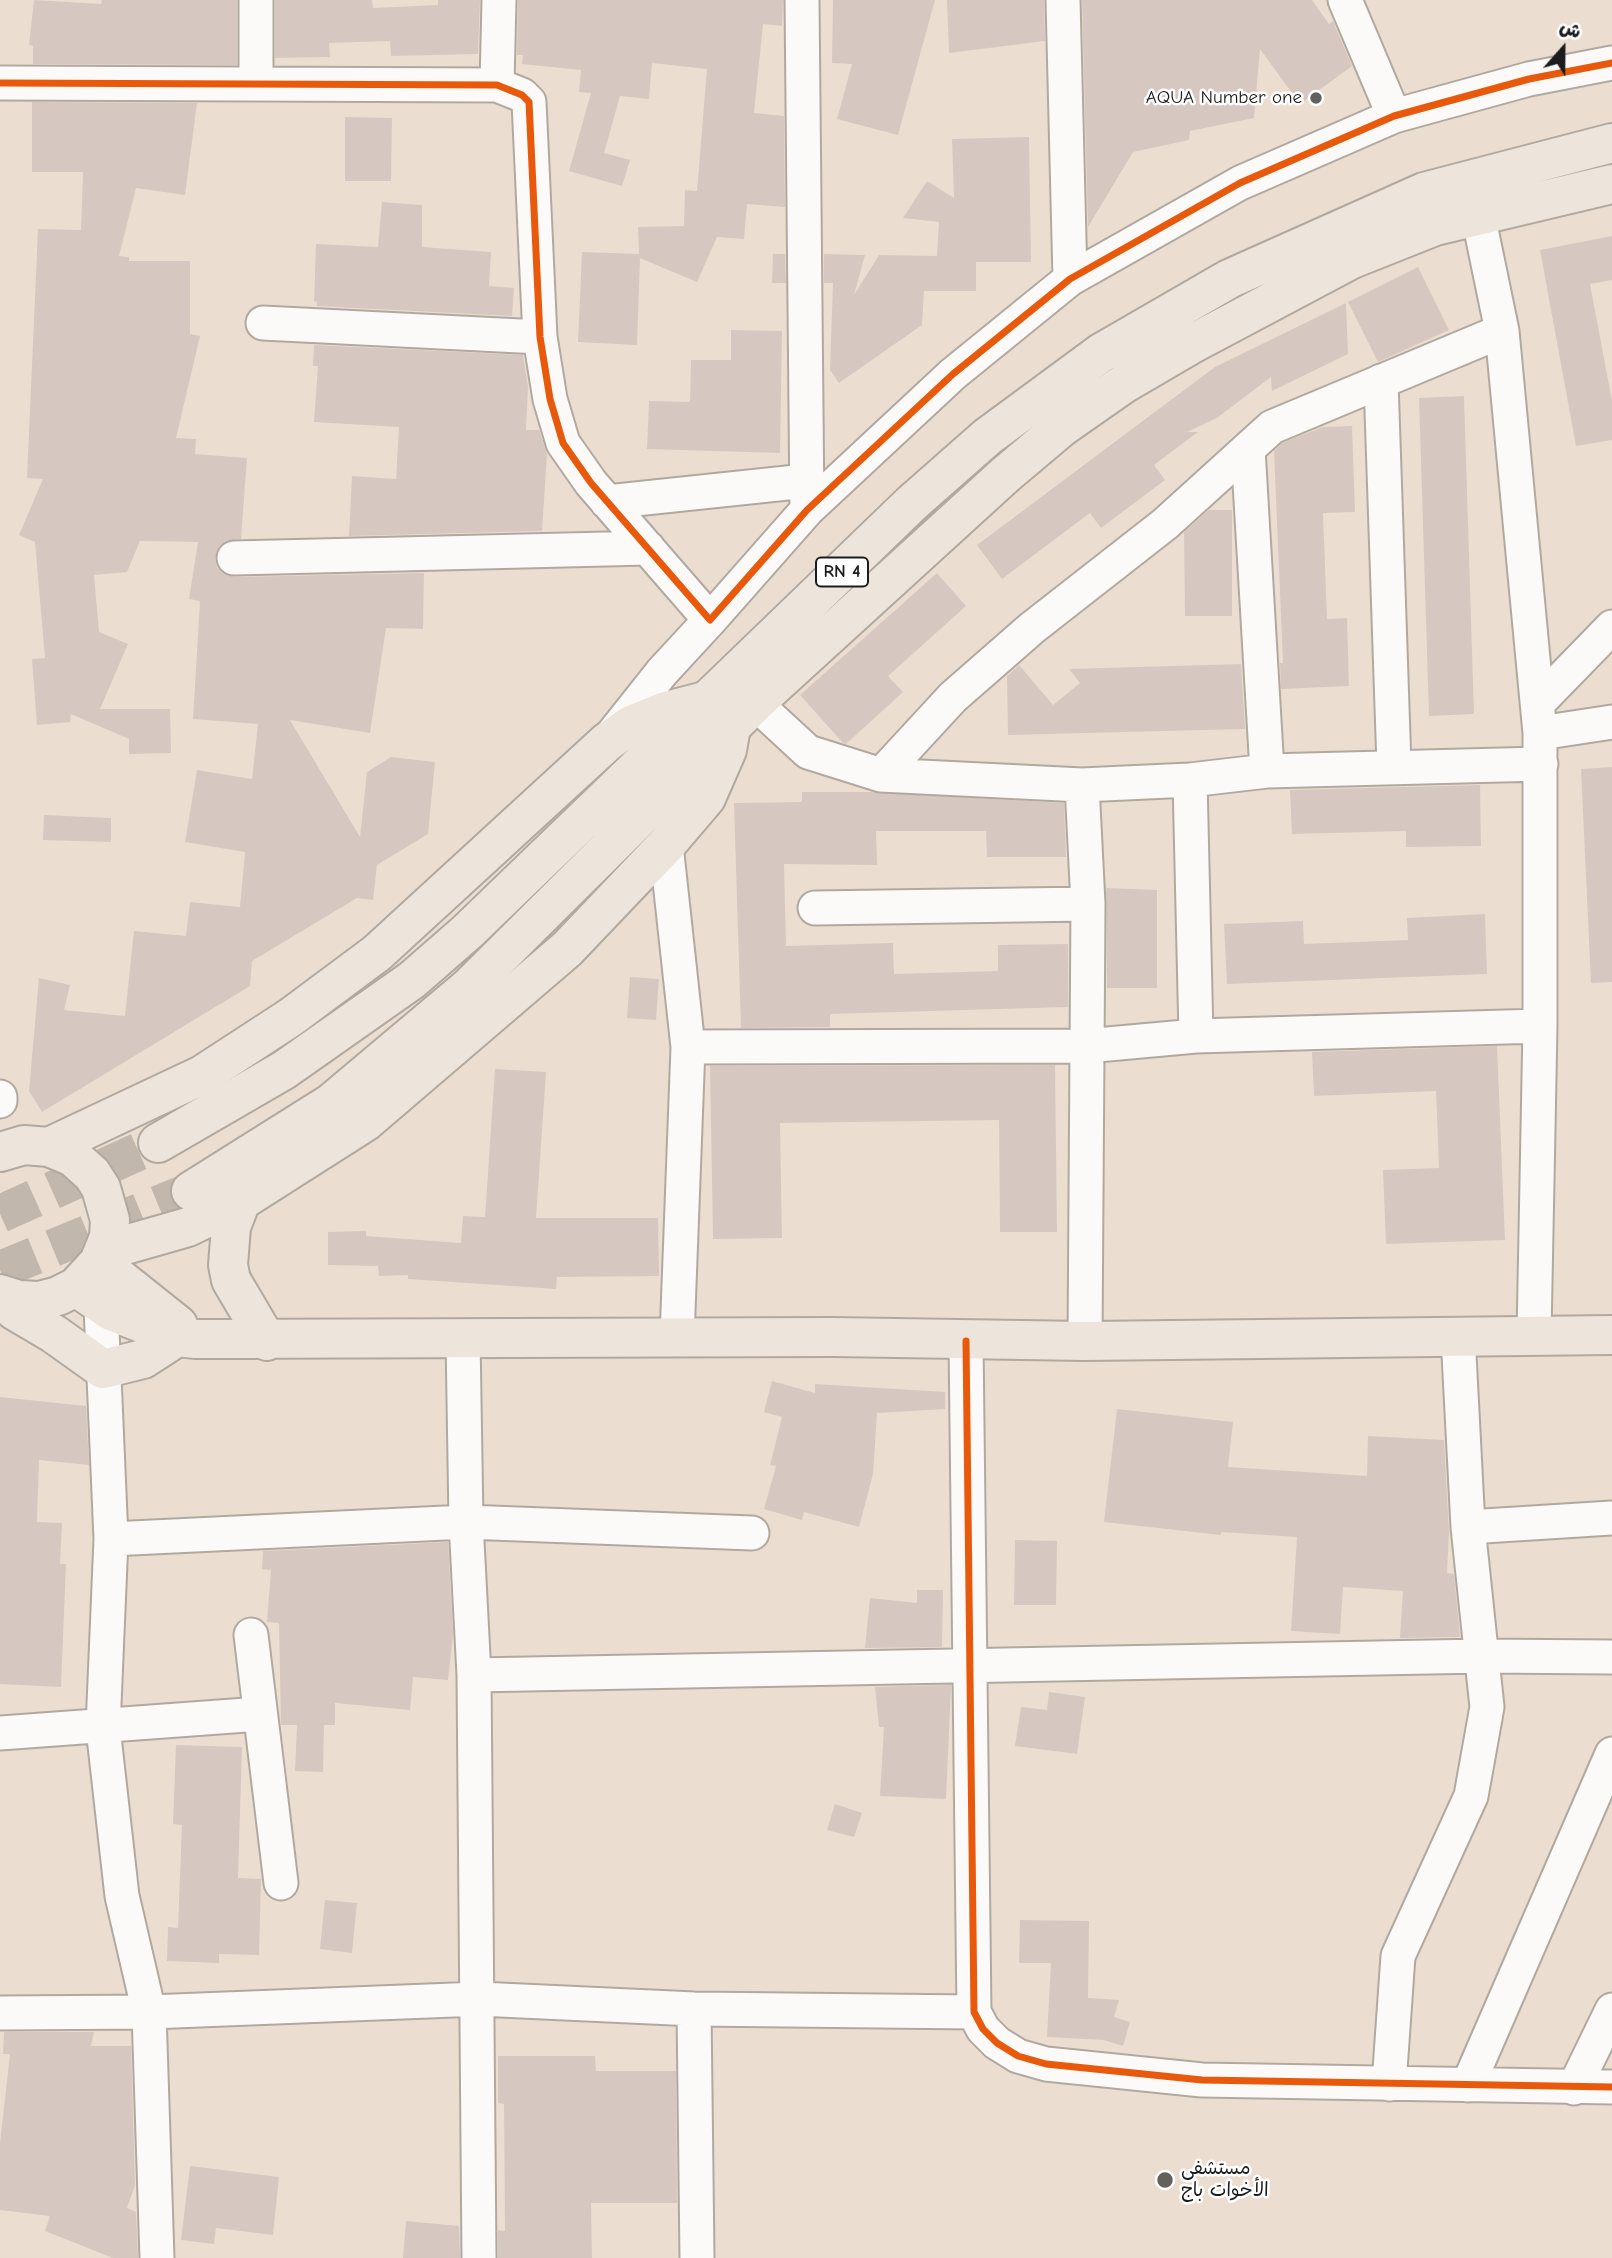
<!DOCTYPE html>
<meta charset="utf-8">
<style>
body{margin:0}
#map{position:relative;width:1612px;height:2258px;overflow:hidden;background:#ebded0;font-family:"Comic Neue","Playpen Sans Arabic",sans-serif}
canvas{display:block}
.north{position:absolute;left:1528px;top:14px;width:70px;height:70px;-webkit-text-stroke:5px #fff;paint-order:stroke;rotate:21deg;font-size:19px;font-weight:700;line-height:28px;text-align:center;color:#1c1c1c}
.north::after{content:'';display:block;margin:auto;width:24px;height:32px;background:#1c1c1c;clip-path:polygon(50% 0,100% 100%,50% 72%,0 100%)}
</style>
<div id="map">
<canvas width="1612" height="2258"></canvas>
<div class="north">ش</div>
</div>
<script>
const ctx = document.querySelector('canvas').getContext('2d');
ctx.lineJoin = 'round';
function paint(path, color) { ctx.fillStyle = color; ctx.fill(path, 'evenodd'); }
const poly = rows => new Path2D(rows.map(r => 'M' + r).join(''));
function trace(path, color, width, dash) { ctx.strokeStyle = color; ctx.lineWidth = width; ctx.lineCap = dash ? 'butt' : 'round'; ctx.setLineDash(dash || []); ctx.stroke(path); }
function drawText(font, color, halo, rows, align = 'center') {
  ctx.font = font + ' "Comic Neue","Playpen Sans Arabic",sans-serif'; ctx.lineWidth = 5; ctx.setLineDash([]); ctx.textBaseline = 'middle'; ctx.strokeStyle = halo; ctx.fillStyle = color; for (const [text, x, y, turn = 0] of rows) {
    ctx.save(); ctx.translate(x, y); ctx.rotate((+turn || 0) * Math.PI / 180); ctx.textAlign = isNaN(turn) ? turn : align; if (halo) ctx.strokeText(text, 0, 0); ctx.fillText(text, 0, 0); ctx.restore();
  }
}
const building = poly([
 [34,0,101,4,102,0,237,0,237,65,33,64,33,46,29,45],
 [275,0,372,0,373,8,438,5,438,0,480,0,478,54,391,56,390,41,329,43,330,57,275,58],
 [518,0,783,0,782,26,763,24,754,113,784,116,785,207,747,204,744,239,717,237,697,282,640,258,637,345,578,342,582,252,639,254,638,227,684,226,685,190,697,191,707,69,652,63,649,99,620,96,604,153,630,160,622,186,569,171,591,93,579,92,581,70,522,64,523,55,517,55],
 [833,0,935,0,898,135,837,119,852,64,832,63],
 [947,0,1044,0,1045,41,949,53],
 [1082,0,1312,0,1329,24,1333,21,1352,66,1300,104,1260,49,1254,118,1190,131,1189,140,1133,152,1088,227],
 [32,102,197,103,185,195,136,188,119,256,129,257,129,261,190,261,190,334,200,336,176,438,196,439,195,454,247,458,241,539,225,541,218,548,215,558,217,567,224,574,234,577,424,573,423,629,386,628,370,733,290,720,360,837,367,772,391,757,435,762,428,834,377,865,373,900,357,898,252,961,250,986,42,1112,29,1091,39,978,70,985,64,1010,125,1016,134,931,186,936,190,902,240,907,245,852,185,842,197,770,252,779,258,724,193,719,200,601,189,599,198,542,140,541,127,572,94,575,99,632,128,644,100,709,170,709,171,753,129,754,129,739,71,714,70,722,37,725,32,659,45,658,35,542,19,535,43,479,27,478,38,229,81,230,83,172,32,172],
 [345,117,392,118,391,181,345,181],
 [1029,137,1031,262,976,262,976,291,924,291,922,325,839,383,830,370,833,283,824,283,824,254,865,255,854,295,879,255,937,256,939,222,903,218,927,181,954,198,952,139],
 [382,202,422,205,422,247,491,252,489,286,514,288,512,316,317,306,317,302,314,301,316,244,378,247],
 [1612,236,1612,280,1590,284,1612,401,1612,440,1576,446,1540,250],
 [773,254,785,254,786,283,772,283],
 [1418,267,1449,330,1378,362,1348,302],
 [1346,303,1348,354,1272,391,1271,377,1217,418,1187,432,1198,432,1154,465,1165,480,1101,528,1090,513,1002,579,977,545,1215,367],
 [731,330,782,331,780,453,647,449,649,401,690,402,691,360,731,360],
 [314,345,523,355,528,387,526,430,539,430,547,454,542,531,349,536,352,476,396,479,399,427,314,422,318,366,313,366],
 [1464,396,1474,714,1429,716,1419,398],
 [1352,426,1355,512,1323,513,1327,619,1347,618,1349,686,1281,689,1280,663,1283,663,1274,451,1282,443,1323,427],
 [1209,510,1232,510,1232,616,1185,616,1184,532],
 [937,573,966,606,888,676,903,692,846,744,843,743,800,695],
 [1241,664,1245,729,1008,735,1007,676,1019,665,1053,705,1080,683,1069,669],
 [1612,767,1612,982,1591,983,1581,769],
 [1480,785,1481,846,1406,847,1406,831,1292,834,1290,790],
 [802,792,871,792,1064,803,1066,857,987,857,986,831,876,831,877,865,784,864,786,946,893,943,894,974,998,971,998,945,1068,944,1068,1007,830,1014,830,1027,741,1028,734,803,802,802],
 [44,815,111,818,111,842,43,840],
 [1106,888,1157,890,1157,988,1107,988],
 [1485,914,1487,974,1227,984,1224,924,1303,921,1304,944,1408,940,1407,918],
 [630,977,659,979,656,1020,627,1018],
 [1497,1046,1505,1240,1386,1244,1383,1170,1439,1168,1436,1091,1314,1096,1312,1052],
 [1055,1065,1057,1232,1000,1232,999,1120,780,1123,782,1238,713,1239,710,1066],
 [495,1069,546,1072,536,1218,658,1218,659,1276,557,1277,556,1289,408,1279,408,1275,379,1276,378,1266,328,1265,328,1232,366,1231,366,1236,461,1243,463,1216,485,1217],
 [772,1381,815,1393,815,1384,945,1392,945,1409,877,1413,873,1474,859,1527,804,1512,802,1520,764,1509,776,1466,770,1465,782,1417,764,1412],
 [0,1397,86,1406,89,1465,39,1460,37,1522,62,1523,60,1564,66,1564,61,1687,0,1684],
 [1117,1409,1233,1422,1228,1467,1367,1476,1368,1436,1444,1440,1449,1532,1447,1573,1454,1574,1460,1637,1400,1638,1403,1591,1343,1587,1340,1634,1291,1631,1297,1537,1221,1532,1221,1535,1104,1522],
 [1015,1540,1057,1541,1056,1605,1014,1605],
 [448,1542,453,1634,448,1680,413,1677,410,1710,335,1703,335,1725,324,1725,323,1772,295,1771,297,1725,281,1725,279,1623,267,1622,271,1570,262,1569,263,1551],
 [917,1590,943,1590,942,1647,865,1648,870,1598,917,1603],
 [951,1685,946,1799,880,1796,884,1727,879,1727,875,1687],
 [1049,1692,1085,1697,1077,1754,1015,1746,1021,1707,1047,1710],
 [176,1745,242,1747,238,1878,261,1879,259,1955,219,1954,219,1963,167,1961,168,1927,178,1928,182,1825,173,1824],
 [835,1804,862,1813,854,1837,827,1830],
 [325,1900,357,1903,352,1953,320,1949],
 [1020,1920,1089,1921,1088,1998,1119,2000,1114,2017,1130,2022,1123,2046,1104,2040,1047,2037,1051,1963,1019,1963],
 [4,2032,94,2032,91,2046,131,2046,135,2185,127,2208,136,2212,138,2258,113,2258,45,2231,50,2216,0,2210,0,2143,10,2054,3,2054],
 [498,2056,595,2056,596,2071,676,2071,677,2203,591,2203,592,2258,498,2258,498,2230,505,2231,504,2104,498,2103],
 [190,2166,279,2177,273,2235,216,2228,214,2244,181,2240],
 [406,2221,459,2226,460,2258,403,2258]
]);
const highwayTunnel = poly([
 [0,1214,158,1143],
 [0,1270,191,1191]
]);
const minor = poly([
 [802,0,807,510],
 [1063,0,1070,279],
 [1345,0,1394,116],
 [0,83,497,85,522,95,529,102,540,337,550,399,563,443,591,483,710,620,807,510,953,374,1070,279,1240,183,1394,116,1529,79,1612,63],
 [256,84,256,0],
 [497,85,499,0],
 [263,323,540,337],
 [1502,331,1540,733,1540,1026,1534,1335],
 [1381,381,1394,766],
 [1248,449,1267,771],
 [607,502,806,481],
 [234,558,648,548],
 [1539,702,1612,627],
 [755,703,808,752,881,775,1082,785,1190,780,1267,771,1541,764],
 [1540,733,1612,722],
 [612,735,662,672,710,620],
 [881,775,953,697,1032,628,1165,524,1272,427,1502,331,1478,215],
 [1190,780,1196,1036],
 [1082,785,1088,904,1085,1341],
 [666,845,688,1047,677,1338],
 [815,908,1088,904],
 [688,1047,1086,1046,1196,1036,1540,1026],
 [0,1097,0,1101],
 [101,1307,111,1539,103,1728,122,1896,149,2012,157,2258],
 [463,1338,466,1522,474,1675,479,2258],
 [966,1341,974,2012,983,2029,997,2043,1018,2056,1046,2064,1202,2080,1612,2087],
 [1468,1527,1612,1518],
 [111,1539,466,1522,752,1533],
 [251,1635,281,1883],
 [474,1675,1483,1656,1612,1657],
 [0,1733,260,1714],
 [694,2009,697,2258],
 [0,2013,149,2012,479,1999,694,2009,974,2012],
 [1389,2084,1398,1956,1471,1796,1487,1707,1468,1527,1458,1335],
 [1468,2085,1612,1754],
 [1574,2088,1612,2010]
]);
const major = poly([
 [49,1147,202,1075,291,1017,377,953,607,742,631,725,663,712,709,700],
 [0,1152,24,1145,49,1147,73,1157,92,1174,101,1188,110,1220,109,1237,99,1262,76,1287,58,1296,39,1301,19,1300,0,1294],
 [241,1201,231,1227,228,1265,231,1280,267,1341],
 [104,1251,188,1227,241,1201,365,1122,567,949,666,845,706,798,727,750,731,727],
 [99,1262,178,1325],
 [76,1287,111,1311,177,1337,195,1339,833,1337,1085,1341,1612,1335],
 [15,1311,54,1334,103,1369,143,1359,177,1337]
]);
const highway = poly([
 [158,1143,284,1070,412,980,467,932,912,503,987,437,1101,353,1229,279,1424,192,1612,143],
 [191,1191,331,1103,469,987,755,703,1005,475,1062,427,1125,383,1190,345,1352,259,1435,226,1612,184]
]);
const cycleway = poly([
 [0,83,497,85,522,95,529,102,540,337,550,399,563,443,591,483,710,620,807,510,953,374,1070,279,1240,183,1394,116,1529,79,1612,63],
 [966,1341,974,2012,983,2029,997,2043,1018,2056,1046,2064,1202,2080,1612,2087]
]);
const markers = [
 [1316,98,7,"#64605b"],
 [1165,2180,9,"#64605b"]
];
const shields = [
 [842,572,52]
];
const shieldNames = [
 ["RN 4",842,572]
];
const poiNames = [
 ["AQUA Number one",1302,98],
 ["مستشفى",1181,2169,"left"],
 ["الأخوات باج",1181,2191,"left"]
];
paint(building, '#d6c8c0');
trace(highwayTunnel, '#c2b7ac', 38, [38, 19]);
trace(minor, '#b1a9a0', 37);
trace(major, '#b1a9a0', 42);
trace(highway, '#b1a9a0', 42);
trace(minor, '#fcfaf8', 33);
trace(major, '#ede4db', 38);
trace(highway, '#ede4db', 38);
trace(cycleway, '#e8590c', 7);
for (const [x, y, r, color] of markers) { const dot = new Path2D(); dot.arc(x, y, r, 0, 2 * Math.PI); ctx.fillStyle = color; ctx.fill(dot); trace(dot, '#fff', 2.5); }
for (const [x, y, w] of shields) { const box = new Path2D(); box.roundRect(x - w / 2, y - 14.5, w, 29, 5); ctx.fillStyle = '#fff'; ctx.fill(box); trace(box, '#1c1c1c', 2); }
drawText('bold 18px', '#1c1c1c', null, shieldNames);
drawText('19px', '#1c1c1c', '#fff', poiNames, 'right');
</script>
